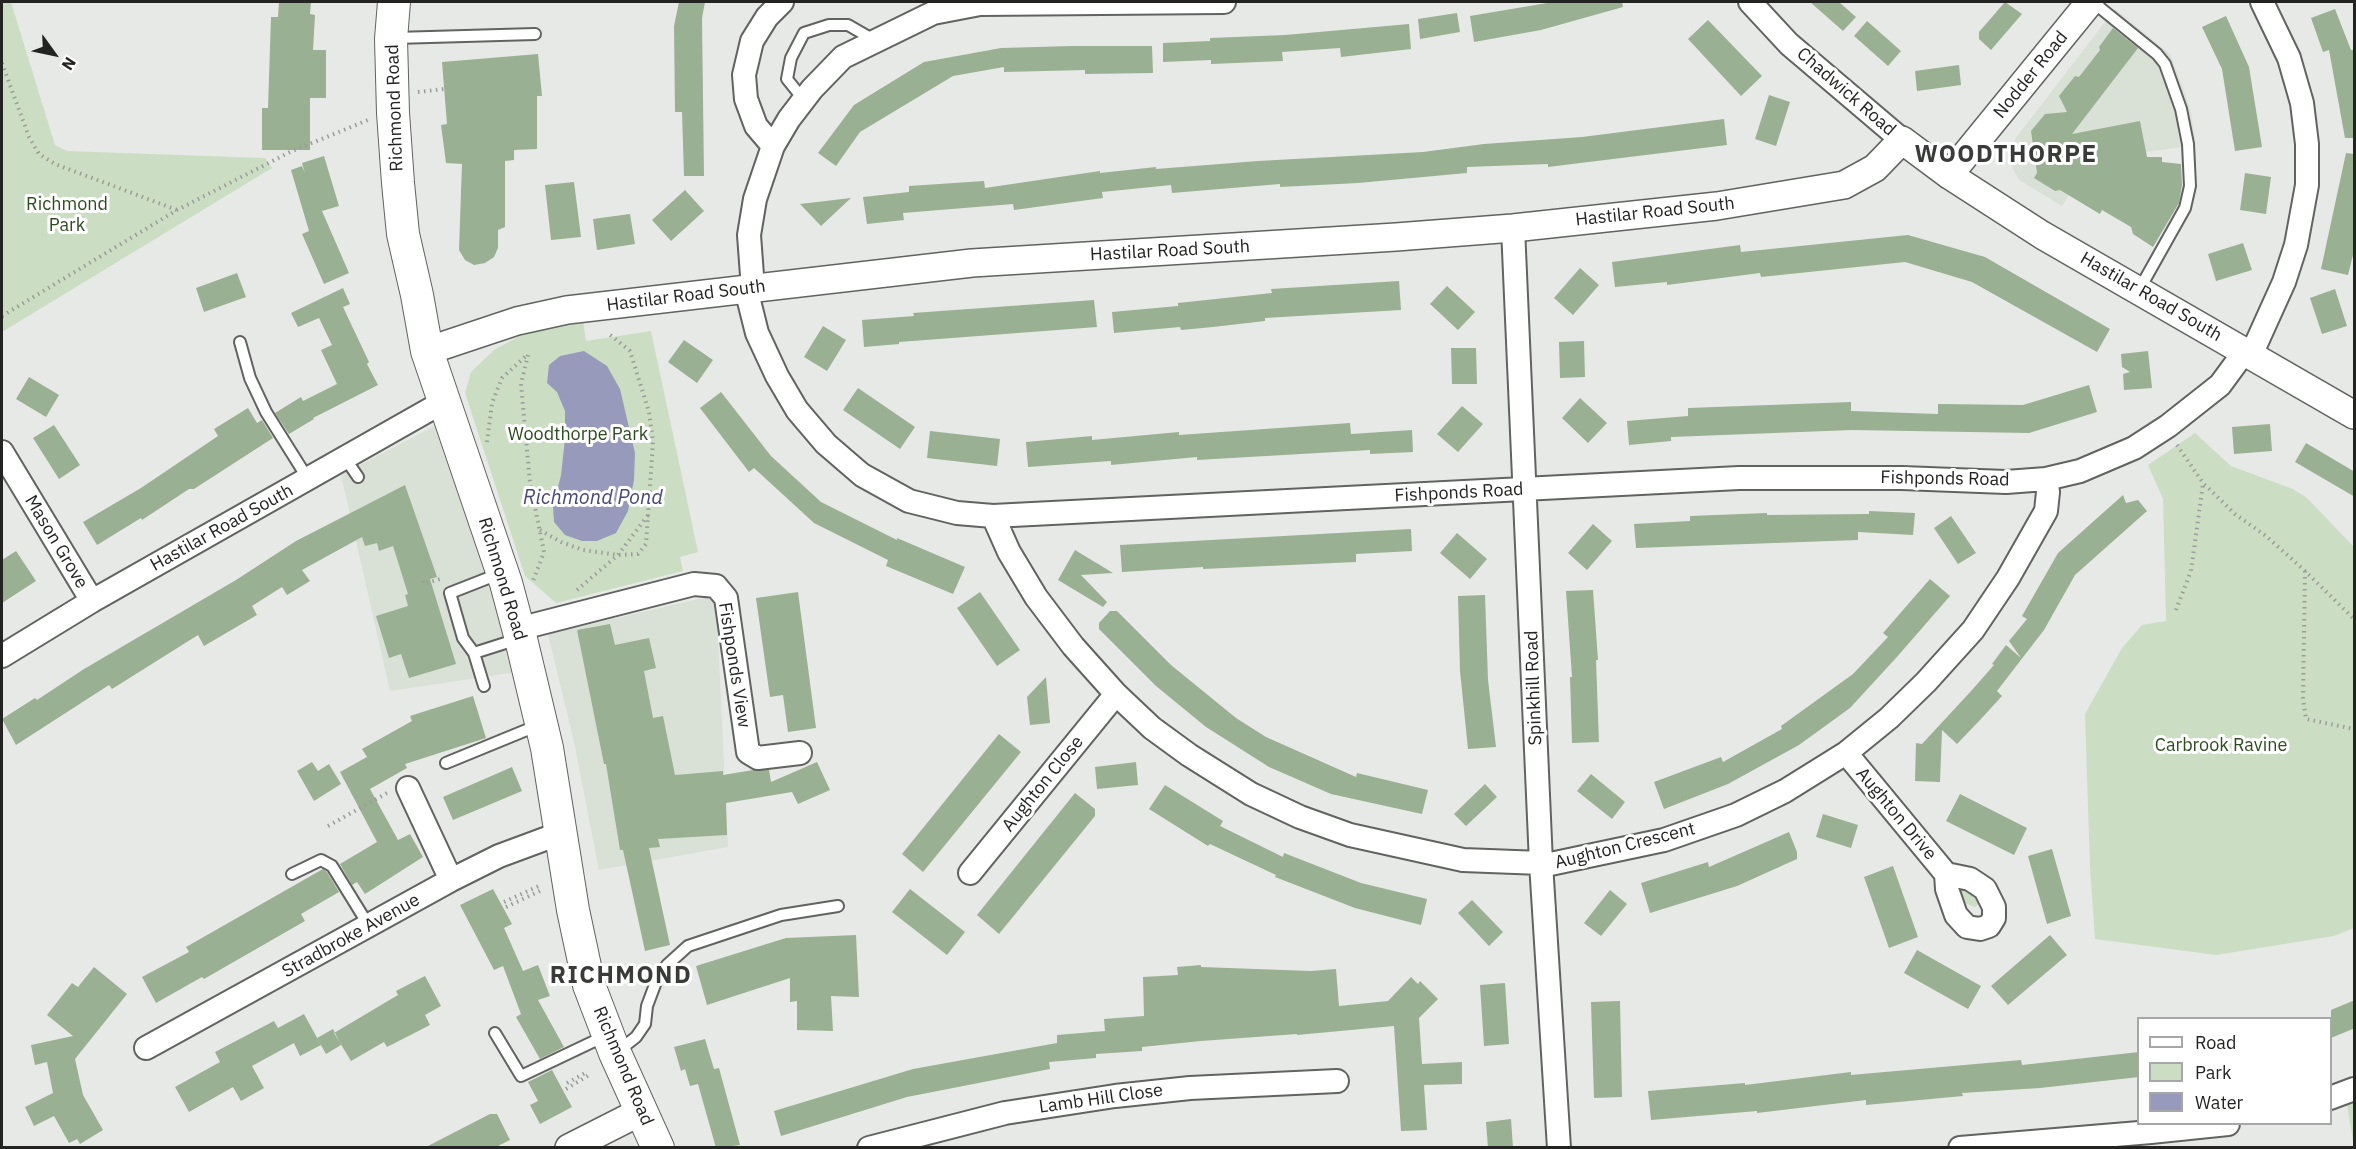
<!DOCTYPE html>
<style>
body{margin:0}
#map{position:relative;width:2356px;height:1149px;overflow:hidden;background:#e7e9e6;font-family:"IBM Plex Sans",sans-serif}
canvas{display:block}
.frame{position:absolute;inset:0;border:3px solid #232422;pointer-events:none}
.legend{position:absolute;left:2137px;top:1017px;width:195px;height:108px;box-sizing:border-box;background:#fff;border:2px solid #a7a7a7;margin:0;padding:8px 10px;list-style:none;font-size:18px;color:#232422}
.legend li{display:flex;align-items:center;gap:12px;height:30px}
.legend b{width:30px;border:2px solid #a7a7a7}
.north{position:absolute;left:24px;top:24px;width:60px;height:60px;-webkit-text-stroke:4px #fff;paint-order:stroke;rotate:123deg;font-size:16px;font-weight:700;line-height:24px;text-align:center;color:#232422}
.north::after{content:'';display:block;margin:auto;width:21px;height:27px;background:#232422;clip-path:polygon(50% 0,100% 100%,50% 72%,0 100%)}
</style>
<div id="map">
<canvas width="2356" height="1149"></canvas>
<div class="frame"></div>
<ul class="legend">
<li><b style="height:8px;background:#fff"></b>Road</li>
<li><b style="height:16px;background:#cbdec4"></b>Park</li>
<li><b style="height:16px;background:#989abc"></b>Water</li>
</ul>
<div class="north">N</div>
</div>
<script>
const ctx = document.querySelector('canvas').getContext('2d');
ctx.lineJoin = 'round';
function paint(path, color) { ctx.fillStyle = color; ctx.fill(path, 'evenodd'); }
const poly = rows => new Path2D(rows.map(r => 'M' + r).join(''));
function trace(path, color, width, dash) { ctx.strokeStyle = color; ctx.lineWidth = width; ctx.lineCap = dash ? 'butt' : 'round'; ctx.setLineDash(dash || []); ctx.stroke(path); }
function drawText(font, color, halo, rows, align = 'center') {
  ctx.font = font + ' "IBM Plex Sans",sans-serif'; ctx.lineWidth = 6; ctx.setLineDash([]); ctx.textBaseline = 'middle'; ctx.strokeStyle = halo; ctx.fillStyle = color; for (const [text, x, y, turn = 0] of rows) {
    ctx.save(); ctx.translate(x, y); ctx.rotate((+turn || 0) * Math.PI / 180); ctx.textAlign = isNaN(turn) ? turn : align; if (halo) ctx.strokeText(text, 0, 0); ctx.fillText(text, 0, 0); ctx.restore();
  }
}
const built = poly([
 [2115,9,2170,54,2190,107,2196,145,2146,152,2084,171,2062,206,2019,180,2013,169,2010,155,2015,139],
 [442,422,517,672,390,691,341,475],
 [716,595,728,847,599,870,574,742,548,634]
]);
const green = poly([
 [2,2,11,2,55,145,67,151,265,158,272,168,2,332],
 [583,320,586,341,651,331,698,552,680,557,683,571,556,603,525,576,465,393,471,372,494,350,534,328],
 [2195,433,2231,466,2293,489,2307,498,2354,547,2354,928,2334,936,2216,955,2095,939,2090,867,2085,714,2122,648,2142,625,2166,621,2163,499,2148,465],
 [1961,881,1982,902,1975,907,1965,903,1958,889],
 [2354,1096,2354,1147,2346,1099]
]);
const water = poly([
 [584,351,607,366,620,389,635,453,634,480,628,511,616,533,597,541,582,541,565,535,554,522,553,507,561,475,565,439,565,411,557,392,547,383,549,365,560,356]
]);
const building = poly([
 [279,2,311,2,310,14,315,15,313,50,326,50,326,98,310,98,310,150,262,150,262,108,268,108,271,17,278,17],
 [679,2,705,2,702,18,704,176,684,176,682,112,675,112,674,26],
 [1553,2,1622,2,1623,7,1541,30,1474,42,1470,16],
 [1810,2,1839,2,1856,17,1843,31],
 [2005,2,2022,14,1991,50,1979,39,1979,32],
 [2335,9,2351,50,2355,50,2355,138,2345,138,2329,50,2323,52,2311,18],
 [1457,13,1460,32,1420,39,1418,19],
 [2226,16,2249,67,2262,147,2235,151,2222,69,2202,27],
 [1708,20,1762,76,1741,96,1688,39],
 [1867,21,1901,51,1888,66,1854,36],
 [1409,24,1411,49,1341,57,1340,48,1282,52,1283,61,1211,64,1211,60,1163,62,1163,43,1210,41,1210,38,1285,35],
 [2113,28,2138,48,2072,134,2140,121,2147,157,2162,157,2162,162,2181,164,2182,185,2179,203,2153,247,2133,234,2131,227,2102,210,2100,214,2060,190,2055,191,2034,178,2037,173,2031,131,2045,114,2067,112,2059,96,2075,76,2079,77,2100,50,2099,47],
 [1072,46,1152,46,1153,73,1085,74,1085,70,1004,72,1004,67,953,76,860,132,836,166,818,153,854,105,924,62,1001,48],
 [538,54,542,96,537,96,537,149,514,150,514,160,505,161,505,227,498,230,498,248,494,257,485,263,474,265,465,260,459,250,462,164,446,163,441,125,447,124,442,62],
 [1959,65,1961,85,1917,91,1915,71],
 [1769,95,1790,102,1776,146,1755,139],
 [1724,119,1727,145,1548,167,1548,164,1467,167,1467,173,1358,183,1280,187,1280,184,1172,193,1171,185,1102,192,1103,198,1014,210,1013,204,903,213,904,220,867,224,863,197,909,192,909,186,984,181,985,188,1100,171,1100,173,1156,167,1156,169,1258,161,1423,152,1484,144,1582,137],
 [2346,153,2355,154,2355,247,2348,275,2321,269],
 [324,156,339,206,322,211,349,273,324,284,302,234,309,231,291,170,302,166,305,173,302,163],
 [2245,173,2271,177,2266,214,2240,210],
 [574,182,581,237,551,240,545,185],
 [685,190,704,211,671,241,652,220],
 [851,198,821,226,800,204],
 [630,214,635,244,597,250,593,219],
 [1908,235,1985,257,2110,329,2097,352,1972,282,1905,262,1761,277,1760,273,1667,285,1667,282,1615,287,1612,262,1740,245,1741,252],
 [2243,243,2252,270,2216,281,2208,254],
 [1580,268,1599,285,1573,315,1554,298],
 [237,273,246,297,204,312,196,288],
 [1399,281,1401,310,1265,318,1265,321,1213,327,1181,330,1180,327,1114,333,1112,312,1178,306,1178,303,1272,293,1271,289],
 [1447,286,1475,312,1458,330,1430,304],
 [343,288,350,304,343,307,369,362,367,364,378,385,313,418,314,419,289,434,275,413,301,397,303,401,337,384,321,350,332,345,319,318,298,327,291,313],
 [2335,289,2347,326,2322,334,2310,298],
 [1094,300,1097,327,899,342,899,344,864,347,862,320,914,316,913,313],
 [823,326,846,340,827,371,804,357],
 [684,340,713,360,697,383,668,362],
 [1584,341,1585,377,1560,378,1559,342],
 [1451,348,1476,348,1477,384,1452,384],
 [2148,351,2152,388,2124,390,2123,374,2130,372,2122,367,2121,354],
 [29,377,59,395,46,417,16,399],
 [2089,385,2097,412,2029,433,1852,430,1671,437,1671,441,1629,445,1627,421,1688,416,1688,408,1851,402,1851,411,1938,414,1938,404,2023,405],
 [858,388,915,427,900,449,843,410],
 [721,392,771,456,821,502,897,540,897,538,965,567,953,594,886,566,888,560,814,523,754,468,749,472,700,408],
 [1580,398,1607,423,1588,443,1562,418],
 [1462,406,1483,424,1458,452,1437,434],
 [248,408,257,423,262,420,273,438,194,489,189,489,142,520,141,518,97,545,83,522,141,488,218,436,214,429],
 [1350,423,1351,434,1412,430,1413,452,1370,454,1370,450,1197,460,1197,457,1111,465,1111,461,1028,467,1026,442,1092,436,1092,440,1179,432,1179,435],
 [2270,424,2272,451,2234,454,2232,427],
 [54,425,80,465,59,479,33,438],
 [930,431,1000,439,997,466,927,458],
 [2306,443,2355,472,2355,497,2295,462],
 [405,485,437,577,430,579,456,664,409,678,401,654,389,658,376,616,408,606,405,595,408,594,393,546,379,551,377,543,365,546,362,537,302,570,310,581,287,595,282,587,252,606,257,615,204,646,198,635,112,689,109,685,16,745,2,719,35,698,37,700,84,669,236,580,296,541],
 [2123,495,2126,503,2138,500,2147,511,2075,575,2044,630,1997,691,2002,696,1980,720,1957,744,1942,730,1940,782,1915,781,1916,743,1922,744,1972,690,1994,665,1992,664,2006,645,2021,658,2009,641,2027,619,2022,616,2058,553],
 [1869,511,1915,513,1913,535,1858,532,1858,540,1636,548,1634,524,1690,521,1690,516,1767,513,1767,515,1869,514],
 [1951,516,1976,553,1958,564,1934,528],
 [1593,524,1612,541,1587,570,1568,553],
 [1411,529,1412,551,1356,554,1356,562,1203,569,1203,567,1122,572,1120,545],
 [1457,533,1487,559,1470,579,1440,553],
 [1075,550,1113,573,1081,575,1107,602,1103,607,1058,580],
 [16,551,36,581,2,603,2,560],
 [1930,579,1950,596,1896,658,1850,708,1799,745,1728,784,1664,809,1654,782,1721,757,1723,762,1782,729,1781,726,1853,674,1888,637,1883,633],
 [1593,590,1598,660,1596,660,1599,742,1572,743,1570,677,1572,677,1566,591],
 [798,592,816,728,788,732,783,695,770,697,756,598],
 [980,592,1020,650,997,666,957,608],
 [1485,595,1488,680,1496,747,1468,749,1460,671,1458,596],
 [1110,611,1117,611,1171,665,1236,718,1266,737,1356,777,1357,773,1428,790,1422,814,1331,794,1269,767,1225,739,1206,727,1156,686,1099,629,1099,623],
 [610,624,615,645,649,638,656,668,644,671,653,718,663,716,675,775,723,771,723,775,753,770,769,770,771,782,817,762,830,790,798,804,792,792,726,803,727,835,658,839,660,847,649,848,670,945,645,951,623,850,620,850,606,764,604,764,577,630],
 [1046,677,1050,723,1030,725,1027,697],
 [473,696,486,738,405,764,407,768,370,789,398,840,410,834,423,857,365,894,357,882,352,885,340,864,377,842,340,772,367,757,362,749,412,721,410,716],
 [999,734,1021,752,923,872,902,854],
 [312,762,318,771,329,764,341,784,314,801,297,771],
 [1136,762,1138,785,1097,789,1095,767],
 [512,767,522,791,453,820,443,797],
 [1591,774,1625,802,1612,819,1577,791],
 [1485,784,1497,797,1466,826,1454,814],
 [1165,785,1223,821,1220,826,1283,857,1284,853,1361,883,1427,899,1421,925,1355,908,1275,877,1276,875,1210,844,1208,846,1149,809],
 [1075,793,1095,809,1095,816,999,934,977,915],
 [1960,794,2027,828,2014,855,1946,821],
 [1823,814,1858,825,1851,848,1816,837],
 [1789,832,1797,852,1797,859,1737,886,1650,913,1641,883,1708,862,1709,867],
 [2052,849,2071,916,2047,924,2028,856],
 [1893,866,1918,937,1889,948,1864,877],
 [323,869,327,872,339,892,301,914,305,921,204,979,202,977,156,1003,142,977,189,952,186,947],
 [493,889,512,924,504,928,523,971,538,965,550,996,538,1000,564,1047,540,1059,516,1017,521,1014,503,966,494,970,460,905],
 [910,889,965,932,947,955,892,912],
 [1610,890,1627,904,1601,936,1584,923],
 [1472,900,1503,932,1489,946,1458,913],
 [856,935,859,997,831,996,833,1031,797,1030,797,1001,790,1002,790,978,707,1005,696,966,786,938],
 [2050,935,2067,955,2008,1005,1991,986],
 [1917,950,1981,986,1968,1009,1904,973],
 [1201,965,1201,967,1311,971,1336,969,1339,1006,1388,1001,1411,977,1418,984,1420,981,1438,999,1419,1018,1422,1064,1462,1062,1462,1084,1424,1085,1427,1130,1401,1131,1394,1026,1297,1035,1297,1034,1201,1041,1142,1047,1142,1051,1096,1054,1096,1058,1049,1062,1050,1069,907,1097,781,1136,774,1111,913,1069,1057,1043,1057,1035,1105,1031,1104,1019,1144,1016,1143,977,1178,975,1177,967],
 [94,967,127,994,75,1059,83,1095,103,1130,80,1144,77,1139,69,1143,54,1116,34,1126,25,1107,53,1093,47,1062,35,1065,31,1045,73,1036,47,1015,72,983,78,987],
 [425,976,441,1006,425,1015,430,1025,387,1047,384,1042,351,1061,334,1033,398,995,396,991],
 [1505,983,1509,1044,1484,1046,1480,985],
 [2355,1000,2355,1028,2331,1038,2331,1010],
 [1620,1001,1622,1097,1594,1098,1591,1002],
 [304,1014,321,1045,300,1056,294,1043,252,1066,264,1088,241,1101,233,1087,189,1112,175,1087,220,1062,215,1052,274,1021,278,1028],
 [333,1029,341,1045,326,1054,317,1038],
 [705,1039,714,1069,719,1068,740,1145,716,1148,698,1084,690,1086,685,1069,681,1071,674,1047],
 [2139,1052,2139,1077,2040,1088,1962,1093,1963,1096,1866,1105,1866,1100,1757,1113,1757,1111,1651,1120,1648,1091,1745,1083,1745,1085,1851,1072,1851,1075,2021,1060,2022,1065],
 [552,1070,572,1107,540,1124,530,1105,538,1101,528,1082],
 [490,1114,497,1114,510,1140,494,1148,424,1148],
 [1511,1119,1513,1148,1488,1148,1486,1122]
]);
const path = poly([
 [2,63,29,137,39,154,55,164,177,210],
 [418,92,444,89],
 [2,316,177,210,290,152,368,120],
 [528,355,521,384,530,483,544,552,533,581],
 [487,442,492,403,502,378,527,355],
 [2177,445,2203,483,2235,514,2266,536,2305,571,2354,619],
 [540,530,561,542,583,550,618,555,638,554,646,544,653,442,649,412,630,351,609,334],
 [2305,571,2303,699,2306,719,2354,729],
 [423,581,424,584,440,579],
 [577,590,618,555,648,515],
 [2176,610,2191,571,2203,484],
 [328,826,387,793],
 [504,902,541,885],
 [506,907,542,890],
 [567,1083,587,1072],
 [566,1089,589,1075]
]);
const service = poly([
 [2093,2,2157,54,2165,64,2181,109,2188,144,2190,186,2185,208,2139,290],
 [395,38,535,34],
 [803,99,787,79,791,58,804,33,829,25,848,25,874,40],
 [240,342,250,378,266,412,308,479],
 [345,458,358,477],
 [474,653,463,638,450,593,501,573],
 [484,686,474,653,518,639],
 [446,763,529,729,539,727],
 [292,874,321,860,332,866,369,926],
 [495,1033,521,1076,605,1036],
 [617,1052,636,1037,645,1024,647,1006,656,982,667,965,688,946,781,915,838,906]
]);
const minor = poly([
 [1750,2,1789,44,1902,140],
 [773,146,756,126,746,99,744,75,752,41,767,17,782,2],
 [1513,228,1541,863,1559,1148],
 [746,289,757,333,777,376,797,410,826,444,862,475,909,501,957,513,993,516,1739,478,1902,478,2006,482,2046,479,2080,471,2134,448,2168,426,2220,385,2245,351],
 [753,289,749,235,755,199,773,146,789,119,812,89,843,57,933,13,980,4,1224,2],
 [2251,355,2284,282,2296,245,2307,185,2307,144,2302,103,2289,58,2262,2],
 [2,452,92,601],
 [993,516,1009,552,1036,597,1073,646,1116,694,1152,728,1189,755,1251,794,1300,817,1350,835,1463,860,1541,863],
 [518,629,694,584,716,586,726,598,748,752,758,758,800,753],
 [2,656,92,601,443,402],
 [1846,753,1946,874,1970,879,1985,889,1994,907,1994,918,1989,926,1980,929,1967,927,1956,915,1947,889,1946,874],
 [408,788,451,880],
 [1541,866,1664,840,1736,815,1785,791,1846,753,1889,718,1926,682,1973,630,2008,578,2046,511,2048,492,2046,479],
 [970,873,1116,694],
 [146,1048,451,880,499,856,561,833],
 [2330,1098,2354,1089],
 [869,1148,1005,1113,1115,1096,1190,1088,1337,1081],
 [1960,1148,2151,1132,2228,1124]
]);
const tertiary = poly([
 [1949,175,2090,2],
 [427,351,517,321,567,310,972,263,1396,237,1513,228,1717,206,1844,185,1875,168,1902,140,1949,175,2042,235,2354,415],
 [569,1148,642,1111]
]);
const secondary = poly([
 [394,2,391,39,393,113,398,183,403,234,417,295,427,351,506,583,521,639,547,748,573,910,589,985,615,1053,658,1148]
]);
const streetNames = [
 ["Nodder Road",2031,75,-51],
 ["Chadwick Road",1846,92,41],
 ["Richmond Road",395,108,-92],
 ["Hastilar Road South",1655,212,-6],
 ["Hastilar Road South",1170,251,-3],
 ["Hastilar Road South",686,296,-7],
 ["Hastilar Road South",2151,297,30],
 ["Fishponds Road",1945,479,1],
 ["Fishponds Road",1459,493,-3],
 ["Hastilar Road South",222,528,-29],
 ["Mason Grove",56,542,59],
 ["Richmond Road",502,579,73],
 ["Fishponds View",734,665,81],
 ["Spinkhill Road",1534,688,-92],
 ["Aughton Close",1043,784,-51],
 ["Aughton Drive",1896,814,50],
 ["Aughton Crescent",1625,846,-14],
 ["Stradbroke Avenue",351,936,-29],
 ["Richmond Road",623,1066,67],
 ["Lamb Hill Close",1101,1099,-8]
];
const parkNames = [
 ["Richmond",67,205],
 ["Park",67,226],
 ["Woodthorpe Park",578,435],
 ["Carbrook Ravine",2221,746]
];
const waterNames = [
 ["Richmond Pond",593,498]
];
const districtNames = [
 ["WOODTHORPE",2006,155],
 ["RICHMOND",621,976]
];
paint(built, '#d9e0d6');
paint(green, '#cbdec4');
paint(water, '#989abc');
paint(building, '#9ab092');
trace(service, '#616360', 14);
trace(minor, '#616360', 26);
trace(tertiary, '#616360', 30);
trace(secondary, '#616360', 34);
trace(path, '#9b9c9a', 4, [1.5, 4.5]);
trace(service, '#fff', 10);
trace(minor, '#fff', 22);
trace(tertiary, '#fff', 27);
trace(secondary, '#fff', 32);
drawText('18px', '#232422', '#fff', streetNames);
drawText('18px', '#2c4c1f', '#fff', parkNames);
drawText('italic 20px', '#474778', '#fff', waterNames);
ctx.letterSpacing = '1.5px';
drawText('bold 24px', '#393b39', '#fff', districtNames);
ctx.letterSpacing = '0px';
</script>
